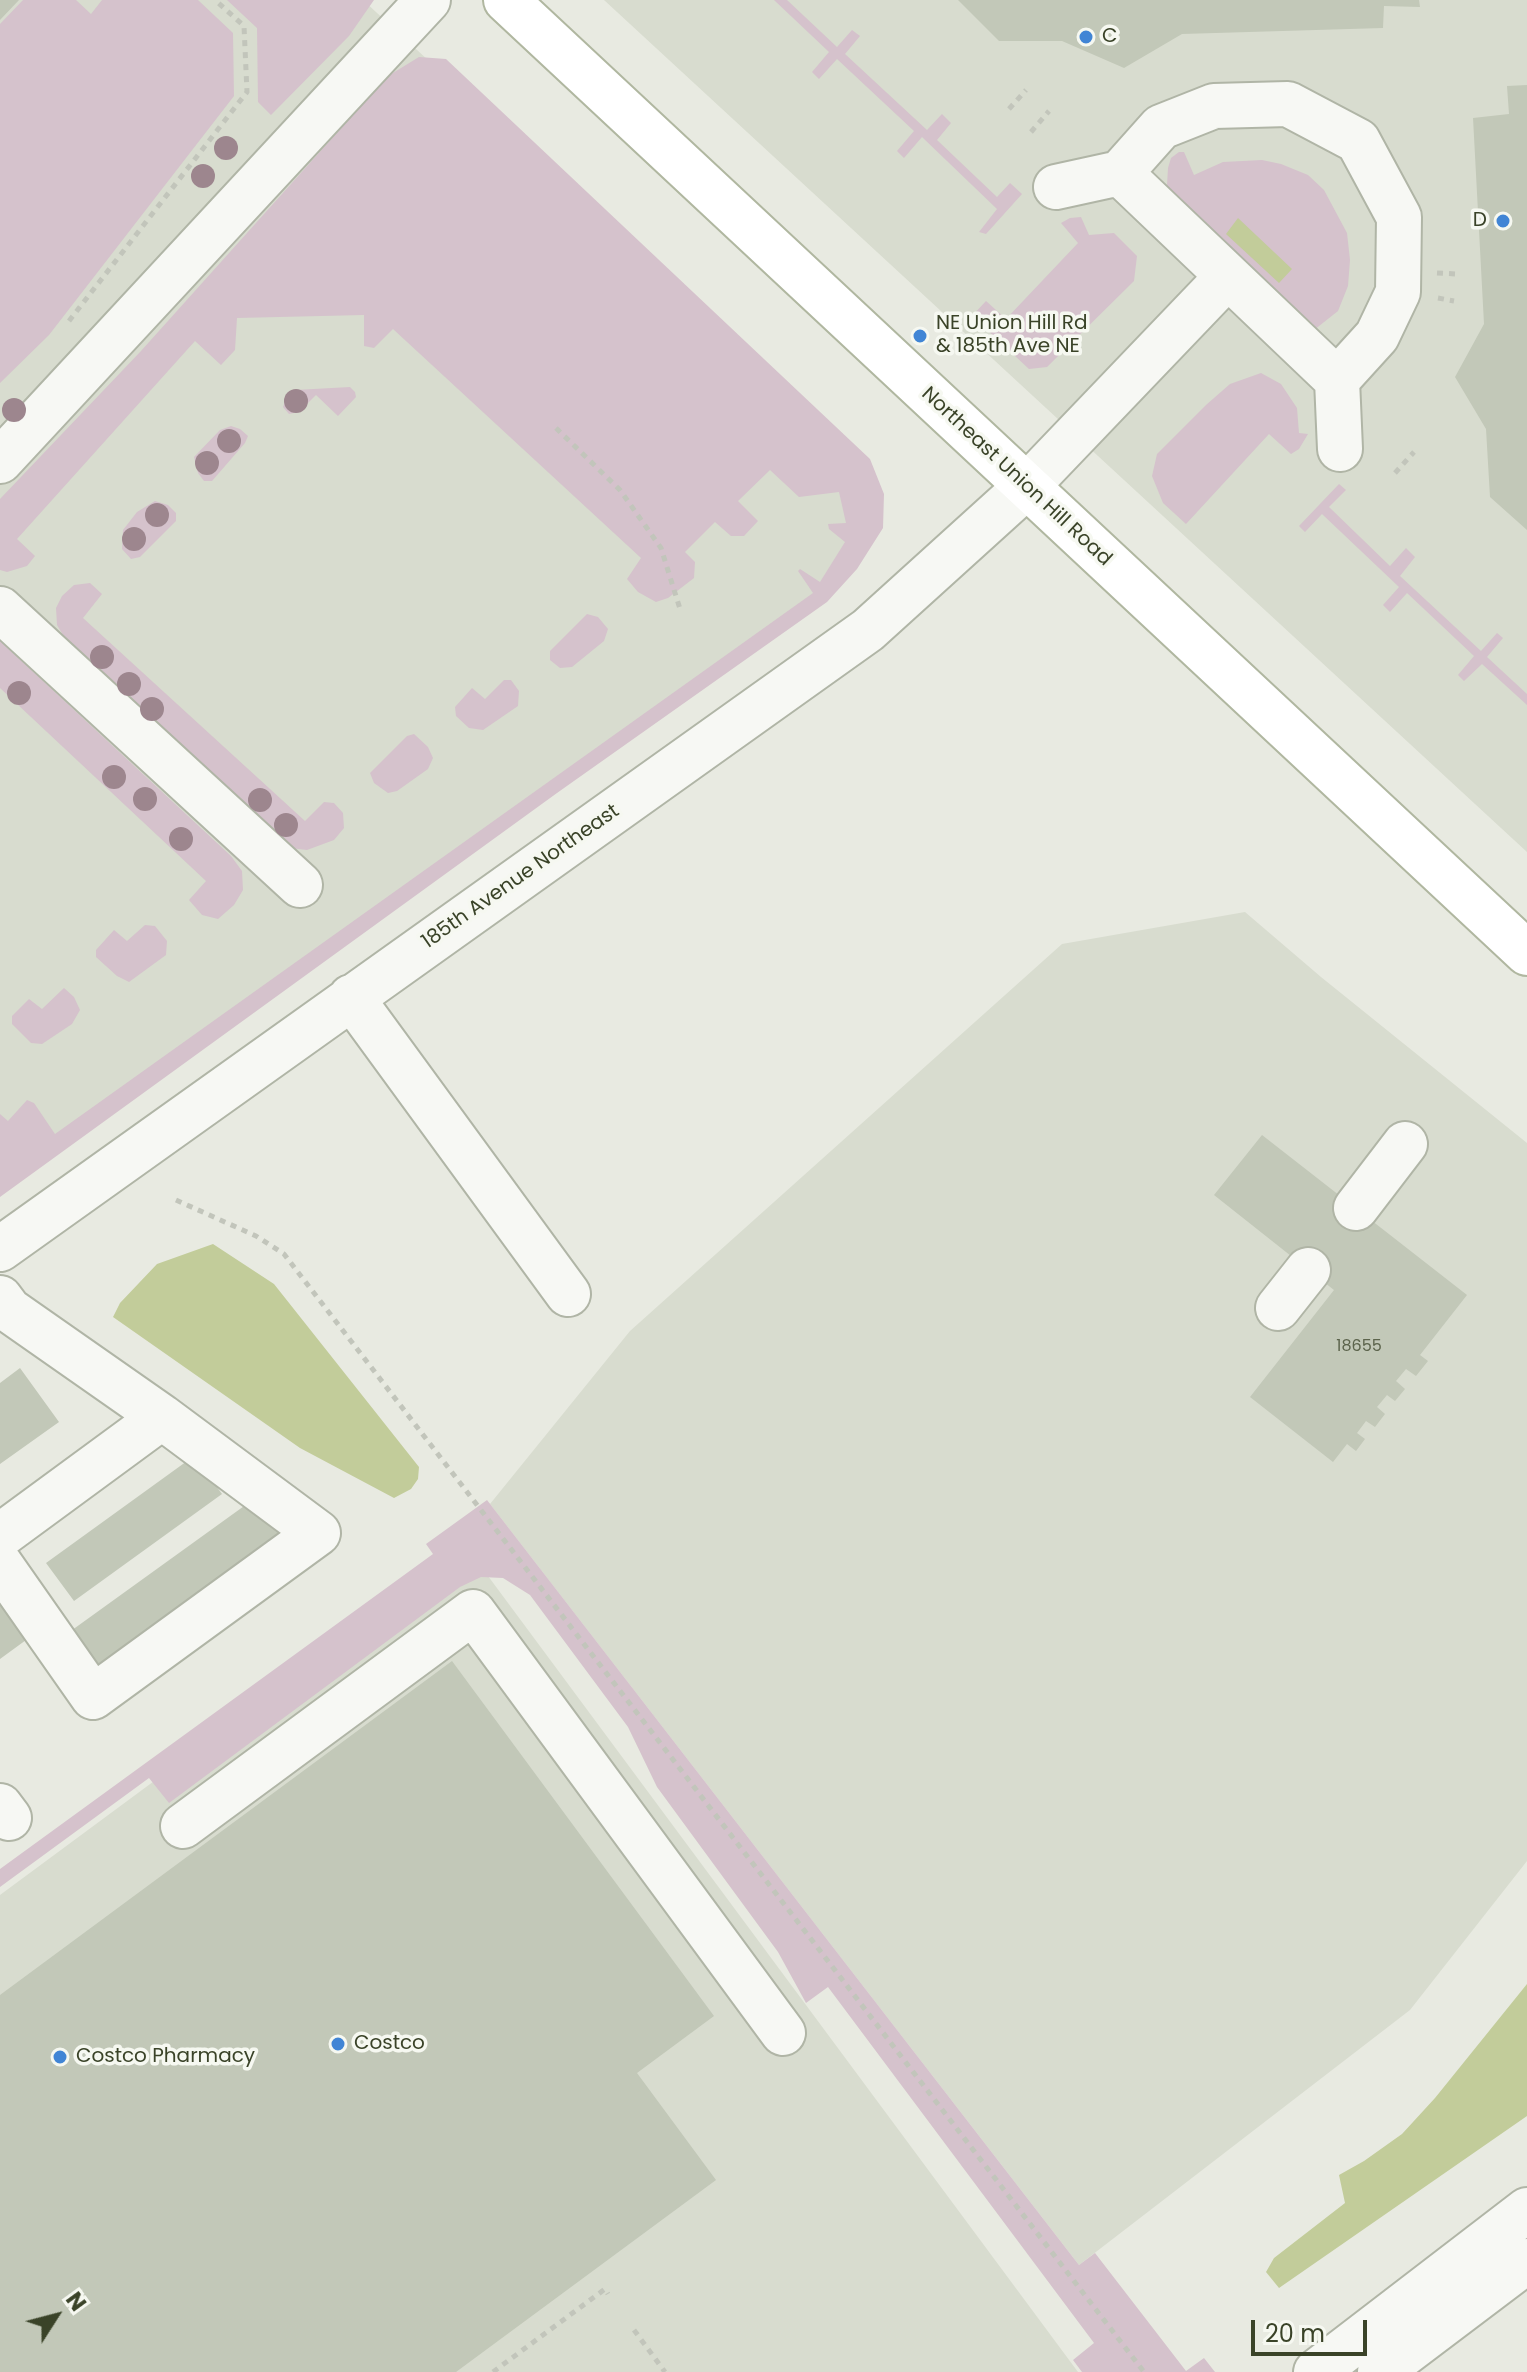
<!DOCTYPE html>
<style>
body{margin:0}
#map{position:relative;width:1527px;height:2372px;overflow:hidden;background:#e8eae1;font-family:Poppins,sans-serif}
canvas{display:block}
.north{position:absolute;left:16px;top:2276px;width:80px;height:80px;-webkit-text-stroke:6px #f6f8f1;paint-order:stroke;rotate:54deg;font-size:22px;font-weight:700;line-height:32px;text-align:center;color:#3a4328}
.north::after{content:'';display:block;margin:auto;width:28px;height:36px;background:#3a4328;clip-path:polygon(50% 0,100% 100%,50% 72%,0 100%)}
.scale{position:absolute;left:1251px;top:2320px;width:116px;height:36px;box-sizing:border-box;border:4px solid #3a4328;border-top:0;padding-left:10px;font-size:24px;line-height:28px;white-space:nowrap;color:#3a4328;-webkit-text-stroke:6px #f6f8f1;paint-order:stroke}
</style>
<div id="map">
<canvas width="1527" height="2372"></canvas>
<div class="north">N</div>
<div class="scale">20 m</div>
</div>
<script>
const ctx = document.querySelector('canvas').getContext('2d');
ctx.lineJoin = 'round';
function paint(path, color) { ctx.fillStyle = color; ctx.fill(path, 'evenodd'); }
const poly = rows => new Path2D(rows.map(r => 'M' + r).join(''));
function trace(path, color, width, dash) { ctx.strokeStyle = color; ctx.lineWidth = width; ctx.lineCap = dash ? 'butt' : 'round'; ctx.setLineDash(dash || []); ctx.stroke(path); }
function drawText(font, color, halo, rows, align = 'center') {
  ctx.font = font + ' Poppins,sans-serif'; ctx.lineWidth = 7; ctx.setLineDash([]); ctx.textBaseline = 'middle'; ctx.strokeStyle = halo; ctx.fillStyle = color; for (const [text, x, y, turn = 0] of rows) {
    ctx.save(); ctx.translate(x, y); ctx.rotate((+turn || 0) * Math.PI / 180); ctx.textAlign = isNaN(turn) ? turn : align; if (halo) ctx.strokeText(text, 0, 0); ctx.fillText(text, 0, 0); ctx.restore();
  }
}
const built = poly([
 [0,0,363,0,868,467,875,526,830,587,0,1193],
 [604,0,1527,0,1527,852],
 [1245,912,1321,977,1527,1143,1527,1861,1410,2010,1079,2265,490,1504,630,1331,1062,944],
 [468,1549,1078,2372,0,2372,0,1895]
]);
const green = poly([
 [23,0,76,0,91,14,102,0,198,0,233,33,234,96,49,335,0,383,0,24],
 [227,0,374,0,349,36,271,115,258,102,257,28],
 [774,0,787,0,837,47,852,30,860,36,845,54,927,130,942,114,951,123,937,140,997,197,1010,183,1022,194,986,234,979,232,997,209,922,137,904,158,897,151,914,131,837,59,819,79,812,72,829,52],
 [419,57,446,59,870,459,884,494,883,528,857,569,827,602,557,793,0,1197,0,1114,8,1121,27,1100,34,1103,55,1134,813,593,798,571,800,569,820,582,845,542,829,529,828,524,846,523,839,492,799,497,770,470,738,501,758,521,744,536,731,536,715,522,685,552,695,562,694,578,668,598,656,602,638,592,627,579,641,558,393,329,374,348,364,346,364,315,237,318,235,350,221,365,195,341,17,539,35,556,27,566,7,572,0,570,0,499,141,351,388,76],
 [1179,152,1184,152,1194,175,1223,162,1262,160,1281,164,1308,175,1324,190,1347,233,1350,260,1348,286,1338,311,1314,330,1178,204,1167,185,1168,168,1171,158],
 [1081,217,1089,235,1114,233,1137,256,1134,281,1047,367,1029,369,972,316,986,301,1006,319,1078,243,1061,223,1070,218],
 [1261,373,1281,384,1297,408,1299,433,1308,434,1299,449,1291,454,1269,434,1186,524,1163,503,1152,476,1157,454,1206,405,1230,384],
 [350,387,355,392,356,397,338,416,316,395,299,412,289,414,283,407,287,397,295,390],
 [231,426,240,429,248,436,245,443,212,481,204,481,198,473,194,457,220,430],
 [1339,484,1346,490,1329,507,1390,566,1406,548,1415,557,1400,576,1481,651,1497,633,1503,638,1487,657,1527,694,1527,705,1482,664,1464,681,1458,675,1474,656,1407,593,1390,612,1383,605,1399,587,1322,514,1305,532,1299,526],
 [155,501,168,505,176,513,176,521,140,557,131,559,122,549,123,530,137,512],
 [90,583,102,594,83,618,305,821,324,802,334,803,343,813,344,828,334,840,307,850,290,848,72,650,57,625,56,608,62,596,74,585],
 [587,614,598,617,608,629,604,641,572,667,560,668,550,660,550,651],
 [0,641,231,856,242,871,243,890,234,905,218,919,202,915,189,900,206,881,0,688],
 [504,680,511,680,519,691,518,706,483,730,469,728,456,716,455,707,472,688,485,699],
 [414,734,428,747,433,758,428,769,397,791,388,793,374,783,370,773,407,736],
 [145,925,155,926,167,941,166,955,129,982,117,976,96,957,96,950,114,930,127,941],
 [64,988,74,997,80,1010,72,1024,42,1044,31,1043,12,1024,12,1016,29,999,42,1009],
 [487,1500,1079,2265,1095,2253,1186,2371,1204,2358,1215,2372,1082,2372,1073,2360,1094,2343,828,1987,806,2003,778,1952,657,1787,628,1727,530,1595,503,1578,481,1577,460,1587,169,1803,149,1778,0,1887,0,1869,433,1554,426,1544]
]);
const water = poly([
 [1238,218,1292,269,1279,283,1226,234],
 [213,1244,274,1284,419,1467,418,1479,411,1489,394,1498,300,1448,113,1317,120,1303,157,1264],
 [1527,1984,1527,2116,1279,2288,1266,2272,1274,2258,1345,2203,1339,2175,1364,2161,1402,2134,1435,2098]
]);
const building = poly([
 [0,0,19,0,0,20],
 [958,0,1419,0,1420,7,1384,6,1383,28,1182,34,1124,68,1062,41,999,41],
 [1527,85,1527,530,1490,497,1486,429,1455,377,1484,324,1473,118,1509,114,1507,86],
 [1262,1135,1467,1295,1420,1355,1428,1361,1416,1376,1406,1369,1396,1381,1405,1389,1395,1401,1387,1395,1377,1407,1385,1414,1375,1427,1366,1421,1357,1433,1365,1439,1356,1451,1347,1444,1333,1462,1250,1397,1334,1290,1214,1195],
 [20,1368,59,1422,0,1464,0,1383],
 [194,1456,222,1494,74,1601,46,1563],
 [258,1496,284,1532,94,1669,68,1633],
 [0,1583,37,1632,0,1659],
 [452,1661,714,2016,637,2073,716,2180,456,2372,0,2372,0,1995]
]);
const path = poly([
 [1009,109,1026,90],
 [1031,132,1049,111],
 [1437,273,1457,274],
 [1438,298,1454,301],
 [69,321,247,92,244,26,215,0],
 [556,428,620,490,661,548,680,609],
 [1395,473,1414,452],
 [176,1200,256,1236,284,1254,1144,2372],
 [634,2330,665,2372],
 [493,2372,605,2289,608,2294]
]);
const minor = poly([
 [1120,173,1337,380,1340,449],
 [1056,187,1120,173,1161,127,1214,106,1288,104,1358,141,1399,217,1398,292,1377,336,1337,380],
 [0,461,428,0],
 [0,609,300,885],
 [351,997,568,1294],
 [1356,1208,1405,1144],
 [0,1249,868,630,1027,486,1228,276],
 [0,1298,9,1310,162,1417,0,1536],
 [1278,1308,1308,1270],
 [0,1564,93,1697,318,1533,162,1417],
 [0,1806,9,1818],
 [183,1826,473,1612,783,2033],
 [1316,2372,1527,2210],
 [1380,2372,1527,2261]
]);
const major = poly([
 [506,0,1527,953]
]);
const trees = [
 [226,148],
 [203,176],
 [296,401],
 [14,410],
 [229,441],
 [207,463],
 [157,515],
 [134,539],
 [102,657],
 [129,684],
 [19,693],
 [152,709],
 [114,777],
 [145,799],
 [260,800],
 [286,825],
 [181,839]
];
const markers = [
 [1086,37,8,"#4185d5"],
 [1503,221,8,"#4185d5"],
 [920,336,8,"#4185d5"],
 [338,2044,8,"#4185d5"],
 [60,2057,8,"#4185d5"]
];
const numberNames = [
 ["18655",1359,1347]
];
const poiNames = [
 ["C",1102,37],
 ["D",1487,221,"right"],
 ["NE Union Hill Rd",936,324],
 ["& 185th Ave NE",936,347],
 ["Costco",354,2044],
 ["Costco Pharmacy",76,2057]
];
const streetNames = [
 ["Northeast Union Hill Road",1016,477,43],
 ["185th Avenue Northeast",521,877,-35]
];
paint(built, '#d8dccf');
paint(green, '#d5c2cc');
paint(water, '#c2cc9a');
paint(building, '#c2c8b8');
trace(minor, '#b0b5a6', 48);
trace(major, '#b0b7a0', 48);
trace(path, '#c2c5bb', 5, [6, 6]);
trace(minor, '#f7f8f4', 44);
trace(major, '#fff', 44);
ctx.fillStyle = '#9d868e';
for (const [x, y] of trees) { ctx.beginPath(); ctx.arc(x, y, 12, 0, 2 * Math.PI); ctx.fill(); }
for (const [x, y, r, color] of markers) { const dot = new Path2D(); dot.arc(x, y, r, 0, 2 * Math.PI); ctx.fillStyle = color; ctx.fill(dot); trace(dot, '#f6f8f1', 3); }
drawText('16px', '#5c644c', null, numberNames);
drawText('20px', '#3a4328', '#f6f8f1', poiNames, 'left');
drawText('20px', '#3a4328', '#f6f8f1', streetNames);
</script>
